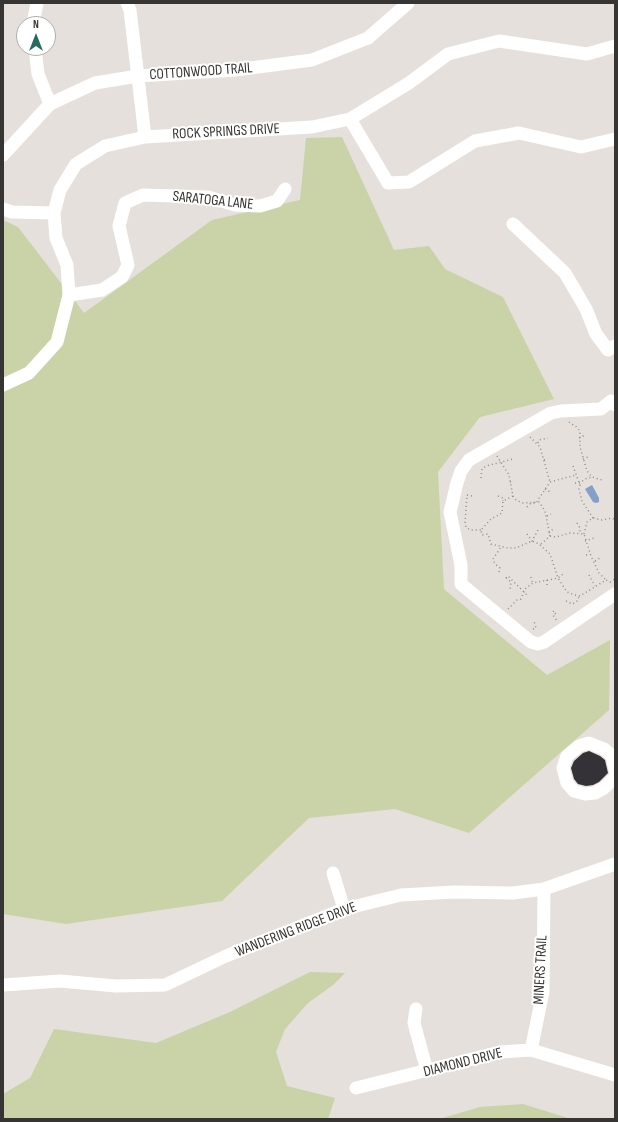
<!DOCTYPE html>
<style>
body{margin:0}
#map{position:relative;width:618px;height:1122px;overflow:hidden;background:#e5e0db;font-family:"Sofia Sans Condensed",sans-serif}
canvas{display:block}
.frame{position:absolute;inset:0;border:4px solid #373533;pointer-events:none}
.north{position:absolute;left:16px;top:16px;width:40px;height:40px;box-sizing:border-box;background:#fff;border:1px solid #afaead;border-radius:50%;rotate:0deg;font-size:11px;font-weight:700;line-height:16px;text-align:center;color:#373533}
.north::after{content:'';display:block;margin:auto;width:14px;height:18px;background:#256b5f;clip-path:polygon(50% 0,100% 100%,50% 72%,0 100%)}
</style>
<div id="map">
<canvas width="618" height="1122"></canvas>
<div class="frame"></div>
<div class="north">N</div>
</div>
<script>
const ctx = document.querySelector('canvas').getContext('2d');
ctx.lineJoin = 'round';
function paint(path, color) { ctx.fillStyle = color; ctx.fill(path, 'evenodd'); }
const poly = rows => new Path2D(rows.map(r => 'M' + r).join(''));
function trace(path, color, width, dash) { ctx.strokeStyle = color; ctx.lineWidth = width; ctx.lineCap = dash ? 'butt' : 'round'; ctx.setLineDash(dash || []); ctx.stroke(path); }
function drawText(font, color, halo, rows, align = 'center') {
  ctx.font = font + ' "Sofia Sans Condensed",sans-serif'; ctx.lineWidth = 4; ctx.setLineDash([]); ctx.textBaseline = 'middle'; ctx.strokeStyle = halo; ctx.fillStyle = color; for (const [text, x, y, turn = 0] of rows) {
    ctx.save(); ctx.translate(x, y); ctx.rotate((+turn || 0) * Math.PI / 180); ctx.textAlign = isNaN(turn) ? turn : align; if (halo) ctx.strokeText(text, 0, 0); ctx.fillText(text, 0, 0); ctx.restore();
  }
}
const green = poly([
 [342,137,394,250,429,246,445,269,503,297,554,399,480,417,438,472,444,589,547,675,610,640,609,710,469,833,395,809,309,818,222,901,66,924,3,914,3,220,18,227,84,313,212,220,300,200,306,138],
 [310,972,345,973,333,985,308,1003,285,1029,276,1052,287,1086,335,1098,328,1119,3,1119,3,1094,30,1078,54,1029,156,1043,230,1012],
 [523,1104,571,1119,439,1119,480,1107]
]);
const water = poly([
 [592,485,599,498,599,502,596,503,593,502,585,489]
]);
const building = poly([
 [589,751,600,756,605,760,608,773,599,782,593,785,586,786,578,784,574,779,571,768,574,761,583,753]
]);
const path = poly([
 [569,422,578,428,580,432,580,447,587,471,592,477,602,480],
 [530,437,540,447,550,482],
 [579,438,585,435],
 [538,443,539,440,548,438],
 [497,456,509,475,513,496,503,501,502,513,491,519,481,530,482,535,488,534,491,544,508,548,516,548,532,541,539,544,550,554,558,578,567,592,575,595,580,596,606,580,610,582,615,579],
 [583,459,588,457],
 [544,460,548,459],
 [573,466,580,485,579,489,582,501,593,518],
 [481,478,482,469,486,466,513,459],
 [510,482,514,481],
 [575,483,580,483,585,479,592,477],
 [545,489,552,493],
 [472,496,467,495,465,523,466,527,470,530,481,530],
 [498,496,503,498,503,501],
 [513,496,516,500,523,503,539,502,545,511,550,536,540,545],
 [527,507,531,503,536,503,550,482,576,475],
 [547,516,551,514],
 [577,523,580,528,580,533],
 [549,533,553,529],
 [527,534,532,541,538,530],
 [584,534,587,522,593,518,602,520,612,518,615,520],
 [550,536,556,537,570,533,584,534,591,556,599,573,606,580],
 [585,541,594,538],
 [586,555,590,554],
 [595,561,600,558],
 [499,572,500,568,495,564,493,559,501,547],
 [589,575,595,586],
 [531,577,533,584],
 [506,578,508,576,528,596],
 [506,578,511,582,510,589],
 [547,580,547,586],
 [566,601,572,604,575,603,578,600,579,596],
 [508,609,517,600,521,599,525,589,533,583,558,578,563,574],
 [553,611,556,613,553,615,557,621],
 [533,629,536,628,534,621]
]);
const minor = poly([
 [127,3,130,10,145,137],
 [33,24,37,3],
 [35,48,38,74,50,104],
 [350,119,388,183,409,182,475,141,519,133,581,147,615,139],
 [3,155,50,104,95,83,138,76,235,70,312,60,368,38,408,3],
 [3,209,12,212,54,213],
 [513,224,565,273,586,309,596,334,608,350,615,346],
 [69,295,102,290,122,277,128,265,119,226,125,203,143,195,208,197,235,205,260,206,277,201,285,189],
 [3,385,29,373,57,342,69,295,67,265,56,238,54,213,60,190,76,164,105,146,145,137,312,127,350,119,409,83,448,54,499,41,587,54,615,46],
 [615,405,611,401,601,409,561,411,551,413,469,460,461,471,457,483,450,512,461,565,461,584,531,642,538,644,544,642,615,594],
 [615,770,612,756,604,749,589,743,579,746,567,756,563,768,567,783,574,791,585,794,595,793,604,788,615,777],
 [333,873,344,909],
 [3,985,60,981,116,986,165,985,226,956,344,909,401,895,454,892,513,893,544,889,615,864],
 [416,1009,414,1023,427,1071],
 [531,1050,543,992,544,889],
 [356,1088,500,1052,531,1050,615,1075]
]);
const streetNames = [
 ["COTTONWOOD TRAIL",201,72,-4],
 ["ROCK SPRINGS DRIVE",226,132,-3],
 ["SARATOGA LANE",213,201,6],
 ["WANDERING RIDGE DRIVE",296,930,-21],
 ["MINERS TRAIL",541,970,-87],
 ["DIAMOND DRIVE",463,1063,-14]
];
paint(green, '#cad2a7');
paint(water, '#849fc8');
paint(building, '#353237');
trace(path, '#918d8a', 1.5, [1, 3]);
trace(minor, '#fff', 13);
drawText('15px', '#373533', '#fff', streetNames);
</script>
